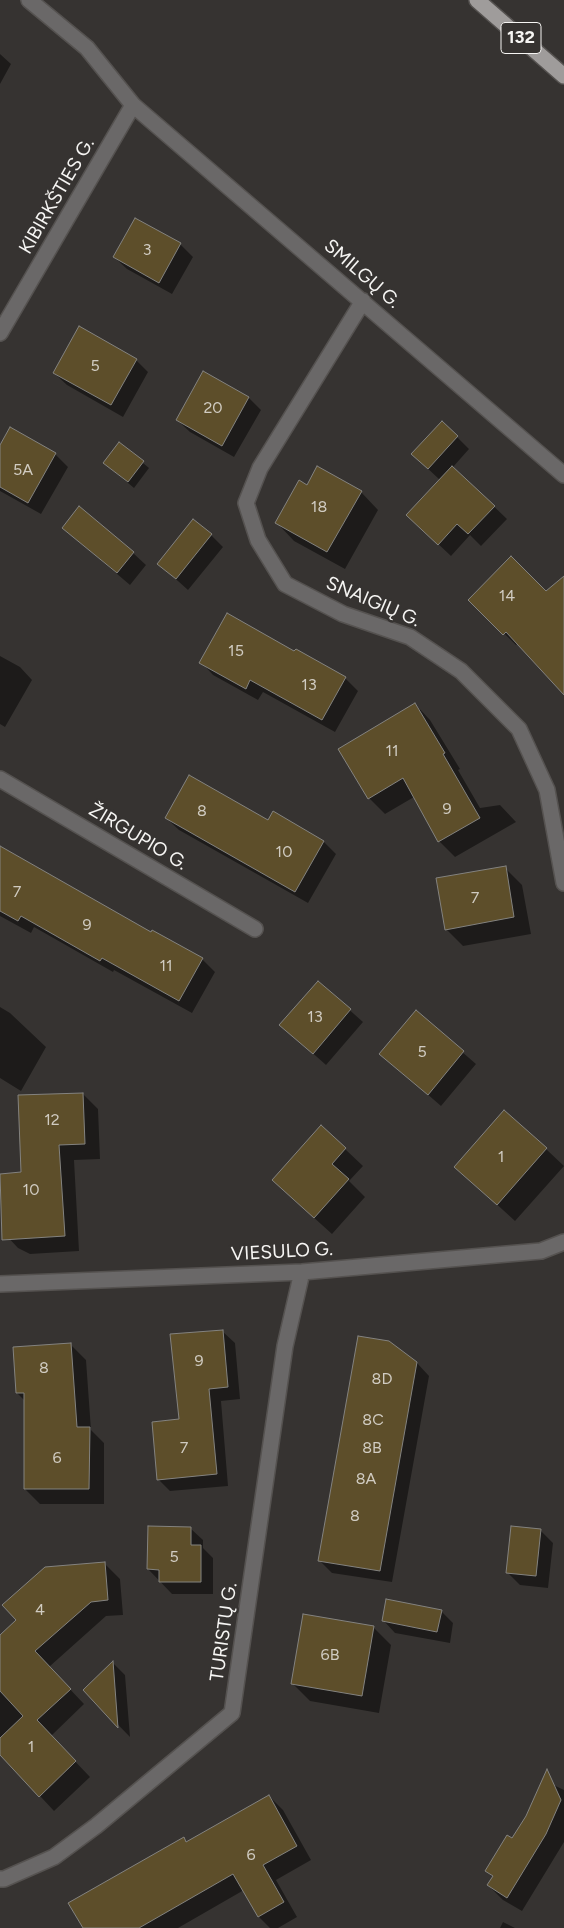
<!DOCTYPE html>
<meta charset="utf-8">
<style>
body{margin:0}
canvas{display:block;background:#363331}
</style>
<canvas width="564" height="1928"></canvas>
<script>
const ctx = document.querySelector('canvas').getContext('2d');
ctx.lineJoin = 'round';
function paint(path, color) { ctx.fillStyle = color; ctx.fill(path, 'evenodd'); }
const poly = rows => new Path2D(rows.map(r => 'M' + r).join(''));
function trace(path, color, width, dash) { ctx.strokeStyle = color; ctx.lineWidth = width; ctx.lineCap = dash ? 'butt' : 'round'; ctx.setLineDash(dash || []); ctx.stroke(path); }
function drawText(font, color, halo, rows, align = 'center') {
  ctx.font = font + ' Figtree,sans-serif'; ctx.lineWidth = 5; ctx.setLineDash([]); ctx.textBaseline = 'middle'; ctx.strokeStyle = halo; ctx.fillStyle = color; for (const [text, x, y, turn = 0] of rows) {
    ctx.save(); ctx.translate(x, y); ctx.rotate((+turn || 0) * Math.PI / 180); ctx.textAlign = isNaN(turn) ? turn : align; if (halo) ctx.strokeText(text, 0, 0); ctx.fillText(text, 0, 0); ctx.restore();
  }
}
const shadow = poly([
 [0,54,11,64,0,84],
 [136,219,180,244,193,257,172,294,127,269,114,257],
 [136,360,148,372,123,417,67,385,54,373],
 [204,372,249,398,261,410,234,457,190,432,177,420],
 [10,429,55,454,68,467,41,514,0,491,0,447],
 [457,437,469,449,453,467,507,519,481,546,470,535,451,556,420,527,440,480,425,466],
 [119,443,149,468,134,488,104,463],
 [307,486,361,492,378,510,345,569,294,541,277,523],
 [63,528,133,553,146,565,130,585],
 [211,535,223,547,188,590,159,564],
 [564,577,564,693,518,643,516,645,470,600,546,593],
 [296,651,345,678,358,691,335,732,263,692,258,700,213,675,201,662,295,653],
 [0,656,20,667,32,680,5,727,0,724],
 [415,704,430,720,460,769,458,770,480,808,500,805,516,822,455,857,439,841,414,797,385,814,369,798,340,749],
 [166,818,269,821,324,842,336,854,308,903,179,830],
 [0,848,152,934,153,932,202,959,215,972,192,1013,114,970,113,972,34,927,31,933,0,916],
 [505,868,522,885,531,934,463,946,446,929],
 [318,982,363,1022,326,1065,281,1025],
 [0,1007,10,1013,46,1047,21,1091,0,1078],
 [416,1012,476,1064,441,1106,381,1054],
 [83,1094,98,1109,100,1159,74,1160,79,1251,30,1254,18,1248,3,1232,0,1175,23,1173],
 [345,1149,363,1166,349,1181,365,1197,332,1234,291,1197],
 [546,1149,564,1166,515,1221,456,1167],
 [222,1331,235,1343,240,1399,221,1401,228,1486,170,1491,158,1479,180,1420],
 [71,1345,86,1360,91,1430,104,1443,104,1504,40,1504,25,1489,25,1401,17,1393],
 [417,1363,429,1376,392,1582,332,1573,319,1560],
 [190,1528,203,1540,203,1548,213,1558,213,1594,172,1594,148,1569],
 [540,1530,553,1543,548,1588,520,1585,508,1573],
 [105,1564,120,1579,123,1615,106,1616,49,1667,84,1704,51,1736,90,1777,54,1811,0,1753,0,1636,18,1620],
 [441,1611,453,1623,450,1643,395,1633,383,1620],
 [304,1616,374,1628,391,1645,379,1713,310,1701,293,1684],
 [113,1663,125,1675,130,1737,84,1690],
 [543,1780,564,1790,564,1842,522,1911,503,1900,488,1885,493,1877,486,1871,513,1840,527,1817],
 [269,1796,283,1810,311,1860,276,1880,297,1917,278,1928,270,1928,259,1917,244,1890,178,1928,84,1928,183,1839,187,1842],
 [503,1922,515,1928,500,1928]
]);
const building = poly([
 [135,218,181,243,159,283,113,257,135,218],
 [79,326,137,359,111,405,53,373,79,326],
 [203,371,249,397,222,446,176,420,203,371],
 [442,421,458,436,428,469,411,454,442,421],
 [10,427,56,453,28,503,0,487,0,445,10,427],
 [119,442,144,461,128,482,103,463,119,442],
 [317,466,362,491,327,552,275,523,299,480,307,485,317,466],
 [452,466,495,506,468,534,457,524,438,545,406,515,452,466],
 [79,506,134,552,117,573,62,528,79,506],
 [193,519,212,534,176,579,157,564,193,519],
 [511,556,546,591,564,576,564,695,506,632,503,635,468,600,511,556],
 [227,613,294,651,296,649,346,677,322,720,250,680,246,689,199,663,227,613],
 [415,703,445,753,443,754,480,818,438,842,403,778,368,799,338,749,415,703],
 [189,775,268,820,273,811,324,841,295,892,165,818,189,775],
 [0,846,151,932,152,930,203,958,179,1001,102,958,100,961,21,916,18,921,0,911,0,846],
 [506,866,514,917,445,930,436,878,506,866],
 [318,981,351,1009,313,1054,279,1025,318,981],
 [416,1010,464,1051,428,1095,379,1054,416,1010],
 [83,1093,85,1144,59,1145,65,1236,2,1240,0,1174,21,1172,18,1095,83,1093],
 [504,1110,547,1148,497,1205,454,1167,504,1110],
 [321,1125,346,1148,332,1164,349,1179,314,1218,272,1180,321,1125],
 [223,1330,228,1387,209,1389,217,1474,157,1480,152,1422,179,1419,170,1334,223,1330],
 [358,1336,389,1341,417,1362,380,1571,318,1561,358,1336],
 [71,1343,77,1427,90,1427,89,1489,24,1489,24,1393,16,1393,13,1347,71,1343],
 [148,1526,191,1527,191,1545,201,1545,201,1582,159,1582,159,1570,147,1569,148,1526],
 [511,1526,541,1529,536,1576,506,1573,511,1526],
 [105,1562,108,1600,91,1602,35,1651,71,1689,37,1720,76,1761,39,1797,0,1755,0,1738,23,1716,0,1691,0,1635,16,1620,2,1605,45,1567,105,1562],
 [386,1599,442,1610,437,1632,382,1621,386,1599],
 [303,1614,374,1626,362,1696,291,1684,303,1614],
 [113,1661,118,1728,83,1690,113,1661],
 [547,1769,561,1800,546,1834,507,1898,487,1885,493,1876,485,1871,507,1835,512,1838,526,1816,547,1769],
 [269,1795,297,1846,263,1865,284,1902,258,1917,233,1874,139,1928,83,1928,68,1903,184,1837,186,1842,269,1795]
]);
const street = poly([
 [29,0,87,48,133,105,564,475],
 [363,301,260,468,246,503,258,540,285,584,343,614,410,637,461,671,519,729,547,790,564,883],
 [0,333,133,105],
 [0,779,255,929],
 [0,1284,302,1272,541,1251,564,1242],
 [0,1879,4,1879,54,1857,96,1826,232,1713,285,1346,302,1272]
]);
const primary = poly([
 [477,0,564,76]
]);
const numberNames = [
 ["3",147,250],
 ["5",95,366],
 ["20",213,408],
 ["5A",23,470],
 ["18",319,507],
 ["14",507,596],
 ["15",236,651],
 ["13",309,685],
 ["11",392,751],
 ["9",447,809],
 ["8",202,811],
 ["10",284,852],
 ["7",17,892],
 ["7",475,898],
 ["9",87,925],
 ["11",166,966],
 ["13",315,1017],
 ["5",422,1052],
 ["12",52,1120],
 ["1",501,1157],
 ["10",31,1190],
 ["9",199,1361],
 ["8",44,1368],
 ["8D",382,1379],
 ["8C",373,1420],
 ["7",184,1448],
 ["8B",372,1448],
 ["6",57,1458],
 ["8A",366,1479],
 ["8",355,1516],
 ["5",174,1557],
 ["4",40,1610],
 ["6B",330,1655],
 ["1",31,1747],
 ["6",251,1855]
];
const shields = [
 [521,38,40]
];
const shieldNames = [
 ["132",521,38]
];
const streetNames = [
 ["KIBIRKŠTIES G.",57,196,-60],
 ["SMILGŲ G.",362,274,41],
 ["SNAIGIŲ G.",373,602,23],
 ["ŽIRGUPIO G.",138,837,31],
 ["VIESULO G.",282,1252,-3],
 ["TURISTŲ G.",224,1632,-82]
];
paint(shadow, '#0007');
paint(building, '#5d4e2a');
trace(building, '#83827f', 1);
trace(street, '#555250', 18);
trace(primary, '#555250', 18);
trace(street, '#6a6868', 15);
trace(primary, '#9f9c9b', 15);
drawText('16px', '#d0cbc1', null, numberNames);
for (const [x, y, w] of shields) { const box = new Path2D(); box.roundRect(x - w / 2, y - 15.5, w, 31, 4); ctx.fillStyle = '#363331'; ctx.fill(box); trace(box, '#f6f5f3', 1); }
drawText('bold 18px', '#f6f5f3', null, shieldNames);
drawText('19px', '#f6f5f3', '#363331', streetNames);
</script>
